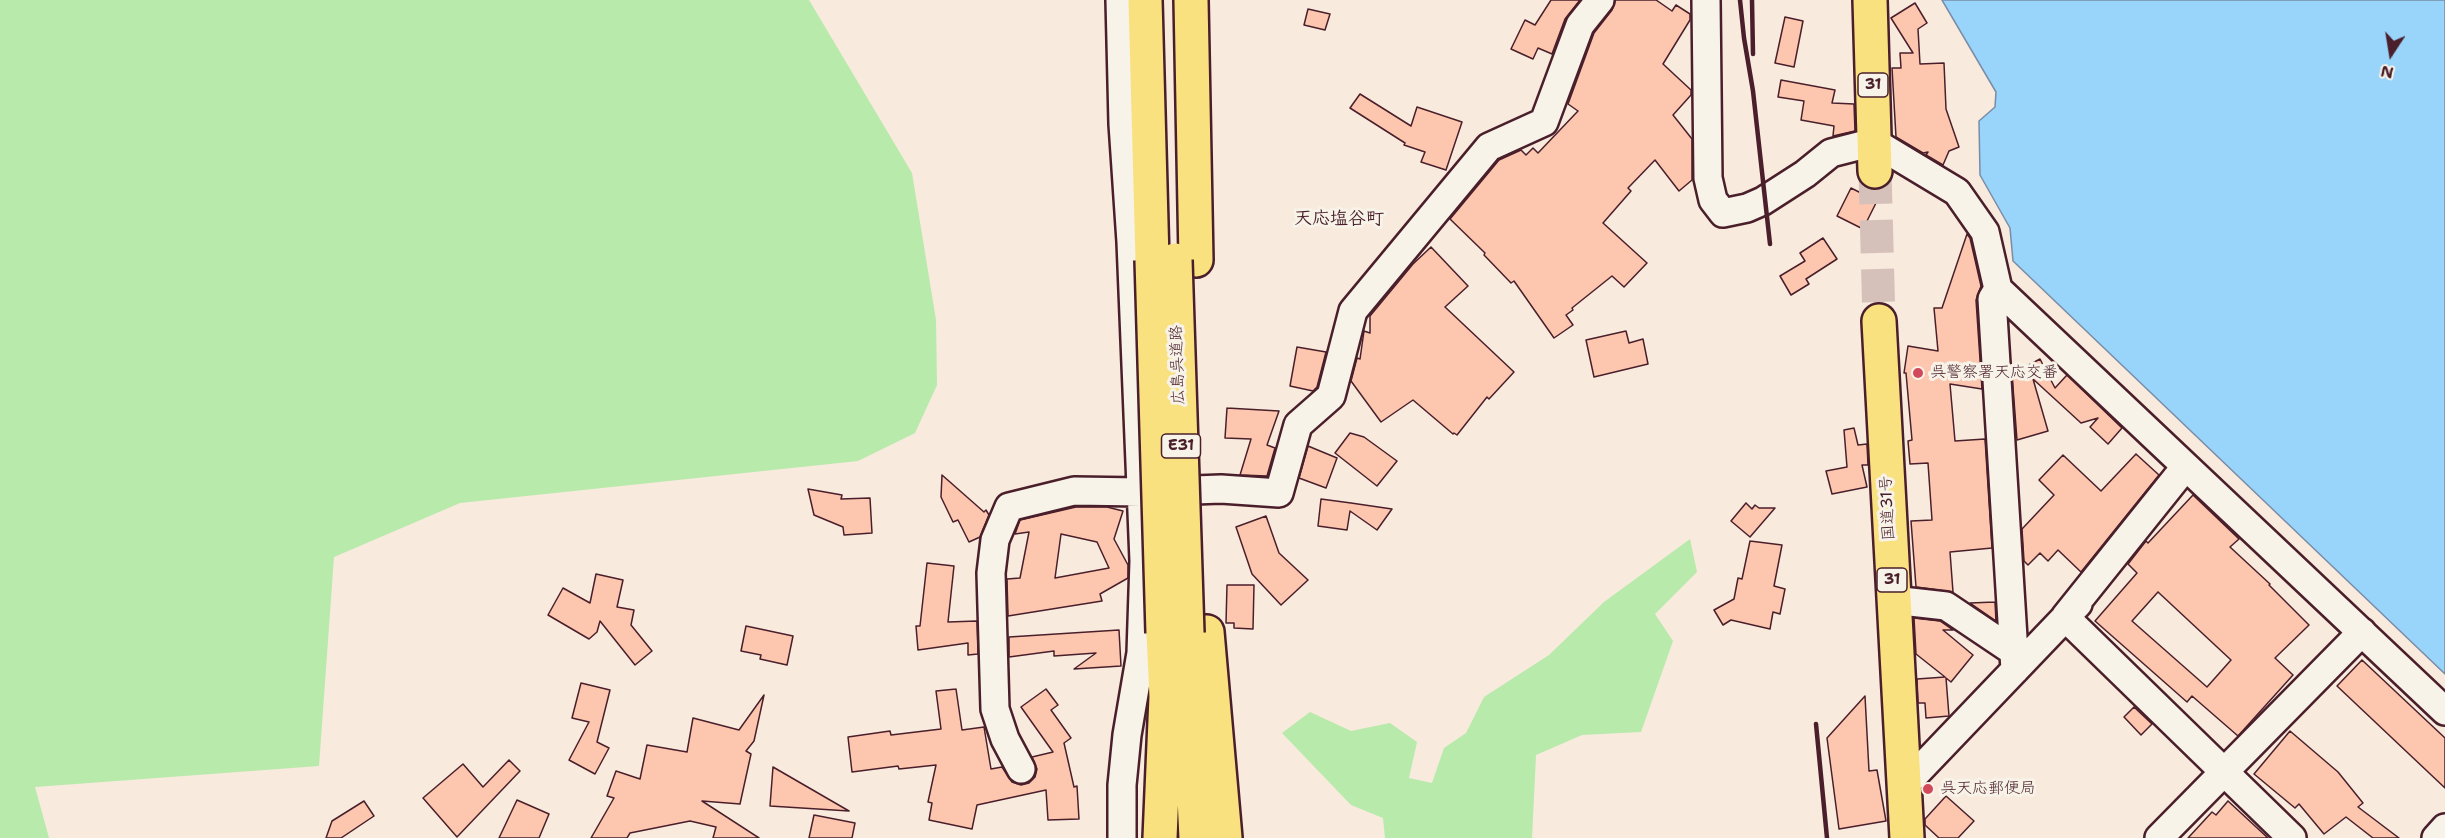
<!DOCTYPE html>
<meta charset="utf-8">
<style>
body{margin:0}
#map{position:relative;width:2445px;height:838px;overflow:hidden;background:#f8eadd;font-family:"Shantell Sans",sans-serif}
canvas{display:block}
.north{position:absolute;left:2361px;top:24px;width:60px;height:60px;-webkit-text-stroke:4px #f7f3e8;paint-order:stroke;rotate:192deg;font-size:16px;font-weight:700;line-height:24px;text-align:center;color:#4a1f2b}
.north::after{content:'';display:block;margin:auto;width:21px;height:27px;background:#4a1f2b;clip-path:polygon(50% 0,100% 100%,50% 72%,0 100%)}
</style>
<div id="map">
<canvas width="2445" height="838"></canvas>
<div class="north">N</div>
</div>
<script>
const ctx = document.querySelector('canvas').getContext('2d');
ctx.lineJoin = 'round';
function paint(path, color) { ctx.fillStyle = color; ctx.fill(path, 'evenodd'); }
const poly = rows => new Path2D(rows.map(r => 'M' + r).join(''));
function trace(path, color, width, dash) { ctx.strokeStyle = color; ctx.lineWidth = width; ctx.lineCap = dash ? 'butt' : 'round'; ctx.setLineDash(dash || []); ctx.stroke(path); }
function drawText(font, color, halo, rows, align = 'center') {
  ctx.font = font + ' "Shantell Sans","Klee One",sans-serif'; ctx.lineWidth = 6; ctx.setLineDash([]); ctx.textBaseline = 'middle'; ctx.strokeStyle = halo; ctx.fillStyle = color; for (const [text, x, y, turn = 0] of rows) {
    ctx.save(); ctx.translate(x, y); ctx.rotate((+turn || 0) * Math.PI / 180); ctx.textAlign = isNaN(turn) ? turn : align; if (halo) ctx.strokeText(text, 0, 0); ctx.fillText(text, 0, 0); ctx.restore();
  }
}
const green = poly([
 [0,0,809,0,912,173,936,320,937,385,915,433,858,461,460,503,334,557,319,766,35,787,49,838,0,838],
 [1690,539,1697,572,1655,614,1673,641,1641,732,1582,735,1536,755,1532,838,1385,838,1383,818,1351,805,1282,733,1310,712,1351,731,1390,723,1417,742,1409,778,1432,783,1444,748,1466,733,1484,697,1549,655,1604,602]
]);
const water = poly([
 [1942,0,2445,0,2445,674,2013,261,2010,228,1980,175,1979,121,1995,107,1996,92,1942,0]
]);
const building = poly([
 [1551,0,1580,0,1565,19,1552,54,1538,48,1533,59,1511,49,1525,20,1535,25,1551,0],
 [1615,0,1656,0,1672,11,1676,5,1690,14,1690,20,1663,64,1691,90,1691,95,1673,115,1692,139,1692,180,1679,191,1655,160,1628,188,1631,191,1603,223,1647,263,1624,287,1612,276,1572,308,1573,310,1566,315,1573,325,1554,338,1514,281,1511,283,1484,255,1485,253,1450,219,1499,160,1521,150,1526,155,1533,148,1538,153,1578,111,1568,104,1594,33,1612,10,1615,0],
 [1915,3,1927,23,1918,29,1920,64,1944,63,1946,109,1959,147,1949,151,1943,165,1926,155,1928,152,1923,153,1896,137,1892,68,1901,68,1900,53,1913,53,1891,18,1915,3],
 [1308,9,1330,14,1325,30,1304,25,1308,9],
 [1785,17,1803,21,1794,67,1775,63,1785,17],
 [1781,80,1835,90,1832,103,1854,104,1855,131,1833,136,1834,126,1801,120,1804,101,1778,97,1781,80],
 [1360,94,1411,126,1417,107,1462,122,1446,170,1421,162,1425,152,1404,145,1405,143,1350,108,1360,94],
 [1851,188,1877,201,1863,229,1837,216,1851,188],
 [1967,234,1970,238,1981,286,1976,300,1982,389,1950,384,1955,441,1985,439,1992,548,1950,552,1953,592,1916,587,1911,521,1932,520,1928,463,1910,464,1908,441,1912,440,1906,373,1904,373,1908,346,1938,351,1934,308,1942,308,1967,234],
 [1823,238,1837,259,1806,279,1809,284,1791,295,1780,276,1805,261,1800,253,1823,238],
 [1431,247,1468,286,1445,307,1514,372,1489,399,1487,397,1457,435,1454,433,1453,434,1413,400,1381,422,1351,381,1357,358,1360,359,1364,331,1370,333,1370,316,1413,264,1431,247],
 [1626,331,1629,343,1643,339,1648,364,1594,377,1586,340,1626,331],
 [1297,347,1326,352,1317,387,1313,391,1290,386,1297,347],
 [2040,359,2055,388,2067,375,2122,428,2108,444,2090,427,2098,418,2081,423,2033,379,2048,431,2017,440,2012,374,2040,359],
 [1227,408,1279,411,1267,445,1275,448,1267,476,1240,475,1251,439,1225,438,1227,408],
 [1854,428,1858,445,1867,444,1868,465,1862,465,1867,487,1832,494,1826,471,1847,467,1844,430,1854,428],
 [1350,433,1364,437,1397,461,1377,486,1335,453,1350,433],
 [1308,446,1337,458,1326,488,1299,478,1308,446],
 [2136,454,2159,475,2081,572,2058,550,2048,561,2040,553,2028,565,2024,561,2022,529,2054,495,2039,480,2063,455,2101,491,2136,454],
 [942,475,984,512,986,510,989,515,980,537,969,542,958,520,953,522,941,497,942,475],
 [808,489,842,495,841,499,870,498,872,533,844,535,843,527,814,515,808,489],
 [2193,495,2239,539,2230,547,2270,584,2269,585,2309,625,2275,658,2293,675,2238,736,2192,696,2187,702,2095,621,2137,573,2128,564,2146,541,2148,543,2193,495],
 [2158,592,2231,660,2207,687,2132,621,2158,592],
 [1321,499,1351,503,1392,509,1377,530,1350,511,1347,530,1318,526,1321,499],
 [1746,503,1752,509,1755,505,1759,508,1775,508,1750,537,1731,521,1746,503],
 [1076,507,1107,507,1123,511,1114,539,1128,565,1128,578,1100,594,1102,601,1008,616,1007,579,1020,578,1029,532,1015,534,1020,520,1076,507],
 [1061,534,1097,542,1109,568,1055,578,1061,534],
 [1266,516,1279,553,1308,580,1281,605,1252,574,1236,527,1266,516],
 [1750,541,1782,545,1774,586,1785,589,1780,614,1773,612,1770,629,1731,620,1723,625,1714,610,1734,599,1738,578,1742,579,1750,541],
 [927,563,954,566,948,622,977,621,978,654,968,655,968,643,918,650,916,626,920,626,927,563],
 [596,574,623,580,617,607,634,610,631,625,652,651,635,665,600,621,597,632,589,639,548,615,563,588,590,603,596,574],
 [1227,585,1254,585,1253,629,1234,628,1234,623,1226,623,1227,585],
 [1995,602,1996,621,1970,603,1995,602],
 [1914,618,1940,621,1953,630,1943,630,1973,655,1951,682,1946,678,1949,716,1926,718,1925,703,1918,703,1917,679,1945,677,1916,654,1914,618],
 [746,626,793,636,787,665,760,659,761,655,741,651,746,626],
 [1119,630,1121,666,1074,669,1096,653,1054,656,1054,651,1009,657,1009,637,1119,630],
 [2362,660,2445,738,2445,788,2337,686,2362,660],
 [581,683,610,690,597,742,609,748,595,774,569,760,589,722,572,718,581,683],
 [956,689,962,730,984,727,991,769,1002,767,1012,782,1021,785,1029,783,1035,777,1037,769,1032,757,1053,752,1021,707,1046,689,1058,705,1051,710,1071,738,1064,743,1074,787,1077,786,1079,819,1048,820,1046,790,977,805,972,829,929,820,932,803,928,802,936,765,899,769,898,766,852,772,848,737,890,731,891,735,941,729,936,691,956,689],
 [764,695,754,741,746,751,751,754,740,804,702,801,759,838,713,838,716,827,690,821,630,833,627,838,591,838,614,798,607,796,616,771,640,779,647,745,687,752,693,718,739,730,764,695],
 [1865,696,1869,771,1877,770,1886,821,1839,829,1827,738,1865,696],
 [2134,707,2152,724,2141,735,2124,717,2134,707],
 [2290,731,2338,772,2363,803,2358,807,2399,838,2373,838,2346,817,2324,834,2299,804,2295,808,2254,774,2290,731],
 [509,760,520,771,457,837,423,798,463,764,483,787,509,760],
 [773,767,849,811,770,806,773,767],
 [1946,796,1974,821,1958,838,1939,838,1925,825,1925,819,1946,796],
 [517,800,549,814,539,838,499,838,517,800],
 [364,801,374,816,341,838,326,838,332,821,364,801],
 [2228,801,2268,838,2188,838,2212,812,2216,815,2228,801],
 [814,815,855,823,852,838,809,838,814,815]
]);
const highwayTunnel = poly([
 [1875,171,1879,321]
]);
const minor = poly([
 [1120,0,1123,124,1131,242,1144,561,1141,653,1127,735,1122,785,1122,838],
 [1706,0,1708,178,1713,200,1723,213,1747,208,1763,201,1805,174,1831,153,1874,142,1957,192,1985,232,1998,289,2445,711],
 [1998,289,1992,299,2015,670],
 [2182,471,2065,617,2292,838],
 [1893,600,1946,606,2013,651],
 [1021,769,1005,739,995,709,991,573,995,540,1009,507,1074,491,1141,492,1221,489,1279,493,1298,425,1331,396,1353,311,1489,147,1544,122,1580,25,1600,0],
 [1903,787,2078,604],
 [2159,838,2362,632],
 [2436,838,2445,828]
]);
const highway = poly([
 [1145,0,1152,260],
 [1191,0,1196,260],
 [1870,0,1875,171],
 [1879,321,1907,838],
 [1207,632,1225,838],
 [1187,654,1196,838],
 [1160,838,1166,697,1163,633]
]);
const rail = poly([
 [1740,0,1744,38,1753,91,1770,244],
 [1752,0,1753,54],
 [1816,724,1827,838]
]);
const highwayBridge = poly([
 [1152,260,1163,633],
 [1175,260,1187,633]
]);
const markers = [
 [1918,373,6,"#d1495b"],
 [1928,789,6,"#d1495b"]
];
const shields = [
 [1873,85,30],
 [1181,446,39],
 [1892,580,30]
];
const shieldNames = [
 ["31",1873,85],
 ["E31",1181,446],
 ["31",1892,580]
];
const streetNames = [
 ["広島呉道路",1178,365,-92],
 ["国道31号",1888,508,-93]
];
const poiNames = [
 ["呉警察署天応交番",1930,373],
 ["呉天応郵便局",1940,789]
];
const neighbourhoodNames = [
 ["天応塩谷町",1339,219]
];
paint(green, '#b7eaab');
paint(water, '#99d4fa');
trace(water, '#798ca7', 1.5);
paint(building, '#fdc7af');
trace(building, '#4a1f2b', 1.5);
trace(highwayTunnel, '#d5c1b9', 33, [33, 16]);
trace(minor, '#4a1f2b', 32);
trace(highway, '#4a1f2b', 38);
trace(minor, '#f7f3e8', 27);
trace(highway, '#fae180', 33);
trace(rail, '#4a1f2b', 4.5);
trace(highwayBridge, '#4a1f2b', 38, []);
trace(highwayBridge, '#fae180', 33);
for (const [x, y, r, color] of markers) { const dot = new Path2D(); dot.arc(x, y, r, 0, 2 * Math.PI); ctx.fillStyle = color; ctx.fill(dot); trace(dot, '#f7f3e8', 2); }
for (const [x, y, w] of shields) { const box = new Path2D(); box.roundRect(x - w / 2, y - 12, w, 24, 4.5); ctx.fillStyle = '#f7f3e8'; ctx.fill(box); trace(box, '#4a1f2b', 1.5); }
drawText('bold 15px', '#4a1f2b', null, shieldNames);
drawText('16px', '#4a1f2b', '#f7f3e8', streetNames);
drawText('16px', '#4a1f2b', '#f7f3e8', poiNames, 'left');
drawText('bold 18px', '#4a1f2b', '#f7f3e8', neighbourhoodNames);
</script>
